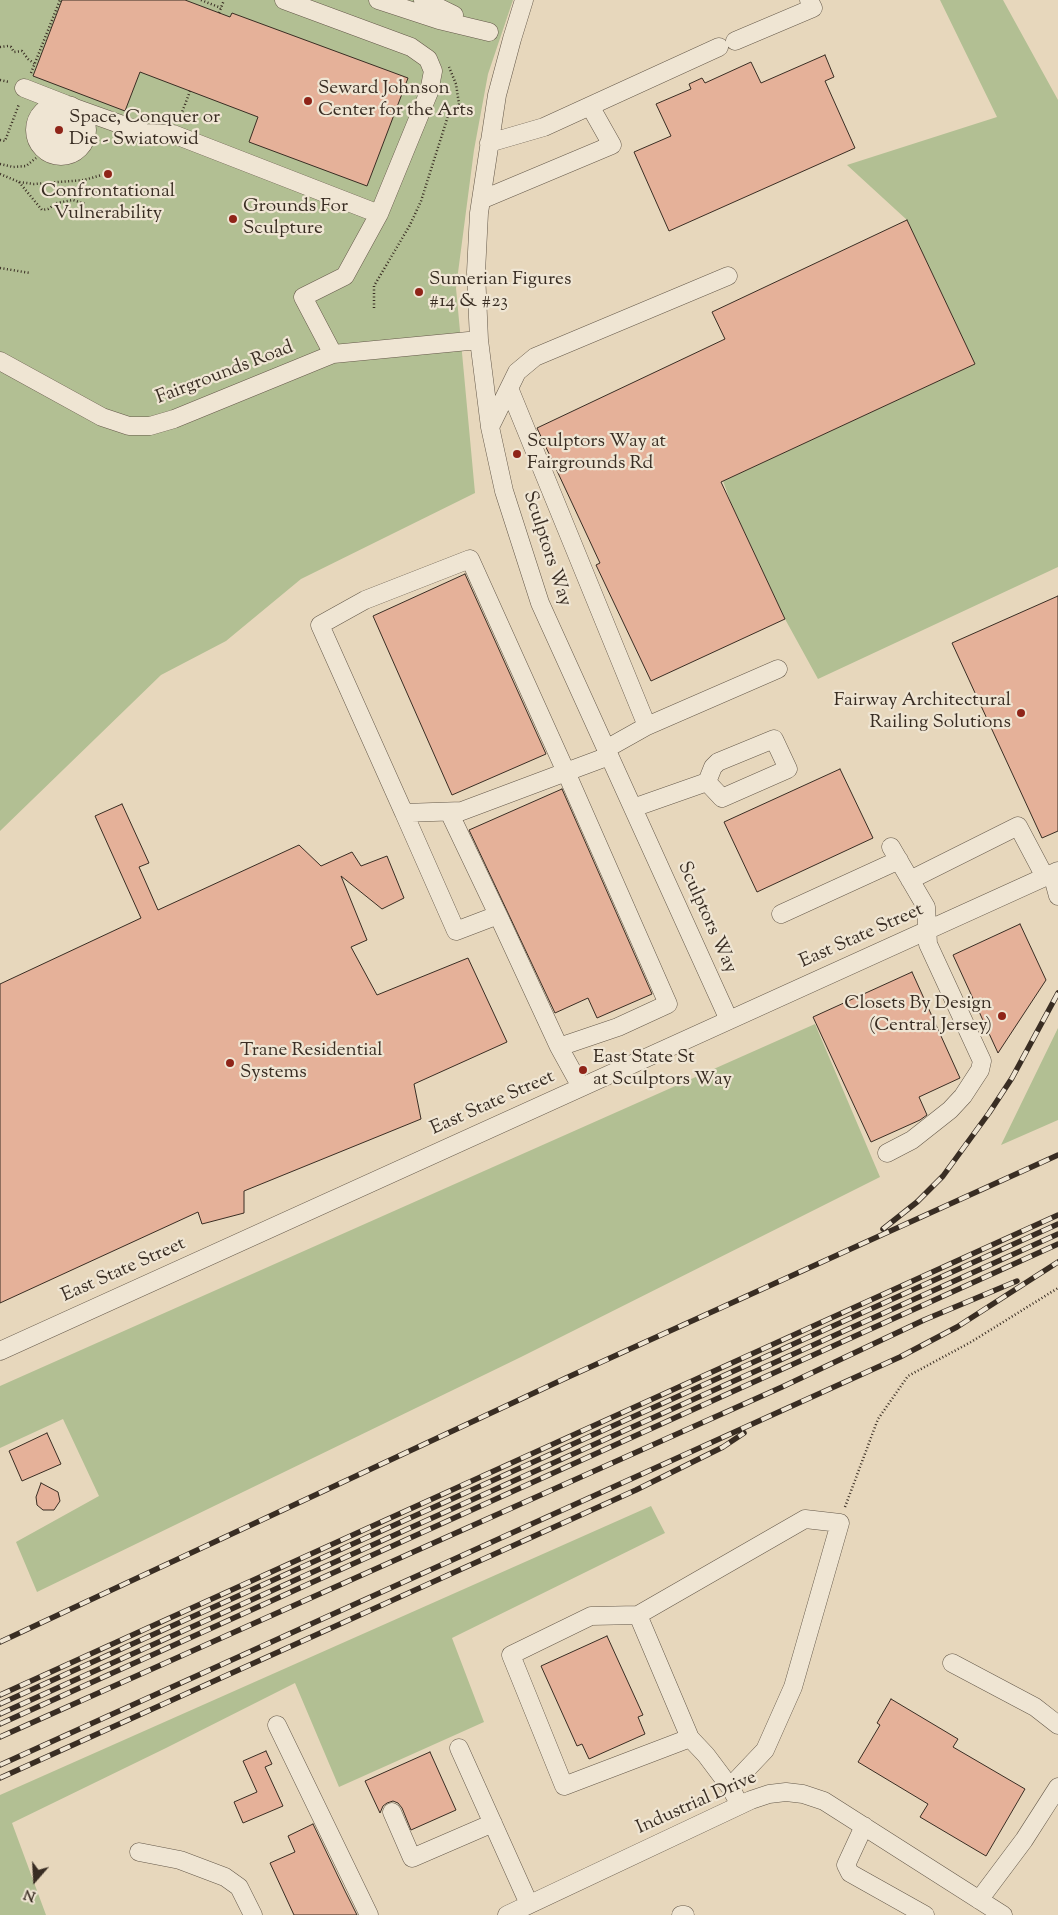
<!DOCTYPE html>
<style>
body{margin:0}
#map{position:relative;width:1058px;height:1915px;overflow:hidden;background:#e7d7bc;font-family:"Sorts Mill Goudy",serif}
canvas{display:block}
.north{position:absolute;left:10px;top:1855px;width:50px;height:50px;-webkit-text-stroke:4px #efe5d3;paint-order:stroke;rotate:199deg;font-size:14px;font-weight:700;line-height:20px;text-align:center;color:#392d23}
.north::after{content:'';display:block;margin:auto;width:18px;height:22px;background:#392d23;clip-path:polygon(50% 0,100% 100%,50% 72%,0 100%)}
</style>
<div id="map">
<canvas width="1058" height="1915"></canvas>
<div class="north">N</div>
</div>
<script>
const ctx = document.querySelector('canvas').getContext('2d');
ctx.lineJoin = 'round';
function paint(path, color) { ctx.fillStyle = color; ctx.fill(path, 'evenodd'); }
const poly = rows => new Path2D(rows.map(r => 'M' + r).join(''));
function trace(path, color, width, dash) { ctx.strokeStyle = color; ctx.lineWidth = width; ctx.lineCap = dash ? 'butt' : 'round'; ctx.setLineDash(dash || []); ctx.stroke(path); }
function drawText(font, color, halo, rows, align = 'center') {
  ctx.font = font + ' "Sorts Mill Goudy",serif'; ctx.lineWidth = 4.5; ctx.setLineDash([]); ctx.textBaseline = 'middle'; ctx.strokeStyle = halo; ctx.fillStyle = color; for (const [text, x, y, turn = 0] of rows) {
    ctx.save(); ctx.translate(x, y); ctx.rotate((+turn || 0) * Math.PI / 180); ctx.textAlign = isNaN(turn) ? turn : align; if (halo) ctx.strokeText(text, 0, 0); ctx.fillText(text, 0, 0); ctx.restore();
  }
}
const green = poly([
 [0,0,513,0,488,74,474,150,456,288,475,493,301,579,226,641,161,675,0,831],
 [940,0,1003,0,1058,100,1058,567,818,679,785,619,731,503,723,481,975,364,907,220,847,165,997,117],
 [815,1024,880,1177,521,1357,37,1592,16,1542,99,1496,63,1419,0,1448,0,1386],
 [1058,1028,1058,1120,1001,1145],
 [651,1506,665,1533,452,1638,484,1722,339,1787,295,1683,166,1748,12,1823,46,1915,0,1915,0,1795]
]);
const building = poly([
 [62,0,185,0,230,17,232,13,408,78,367,186,249,142,258,117,140,72,125,111,33,76,62,0],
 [825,55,834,77,825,81,855,148,669,231,634,152,671,136,656,104,691,89,689,84,702,78,705,83,751,62,761,83,825,55],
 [907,220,975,364,721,482,785,619,651,681,596,565,600,563,537,428,725,339,712,312,907,220],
 [465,574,546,754,452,795,373,616,465,574],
 [1058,596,1058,831,1042,838,952,643,1058,596],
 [840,769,873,838,757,892,724,822,840,769],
 [562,789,652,994,597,1018,588,998,555,1013,469,830,562,789],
 [122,804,149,863,139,867,158,910,299,845,321,866,352,852,361,866,387,856,404,898,382,909,341,876,367,940,351,947,377,995,468,958,507,1042,414,1084,421,1119,244,1191,244,1213,202,1224,198,1212,0,1303,0,984,141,918,95,816,122,804],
 [1020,924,1046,980,998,1053,953,955,1020,924],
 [912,972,960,1078,919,1097,927,1115,920,1120,871,1142,813,1017,912,972],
 [47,1433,61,1464,22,1481,9,1451,47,1433],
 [41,1483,58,1492,60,1501,54,1510,43,1510,37,1505,36,1497,41,1483],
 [607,1636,643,1715,638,1717,645,1734,589,1759,582,1744,577,1746,541,1666,607,1636],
 [891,1699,958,1739,953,1747,1025,1789,986,1856,920,1817,928,1804,858,1762,880,1725,877,1723,891,1699],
 [266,1751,272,1764,265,1767,283,1806,243,1823,234,1802,257,1792,243,1761,266,1751],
 [430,1752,456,1810,411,1830,402,1808,398,1803,393,1801,387,1803,383,1806,380,1813,365,1781,430,1752],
 [313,1824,345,1891,357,1915,294,1915,270,1863,295,1852,288,1836,313,1824]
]);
const path = poly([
 [201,0,221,8],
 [219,13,224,0],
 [0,47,8,46,11,47,14,52,22,51,28,59,35,64],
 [31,73,60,0],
 [0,80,9,82],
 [180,118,190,91],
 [0,140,5,141,19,104],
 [0,164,13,167,26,166,36,158],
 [0,174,19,182,34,184,84,180,102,175],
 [19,182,42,210,48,209,57,203,73,200,85,204],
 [0,268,30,273],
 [374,308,374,286,410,225,421,201,448,116,459,104,456,84,449,67],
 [845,1507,878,1419,908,1376,971,1342,1058,1288]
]);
const minor = poly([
 [284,0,411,47,428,59,433,71,429,92,379,214,345,276,303,297,333,354],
 [378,0,439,20,489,32],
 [423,0,454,15],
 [524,0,512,39,497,95,479,213,476,272,479,340,490,427,504,491,540,603,729,1020],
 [735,41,813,8,809,0],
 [24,88,65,104],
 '35 130a26 26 0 1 1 52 0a26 26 0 1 1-52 0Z',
 [72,107,145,133,173,134,379,214],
 '45 130a14 14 0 1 1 28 0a14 14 0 1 1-28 0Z',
 [489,143,544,127,719,47],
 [481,200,612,145,590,106],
 [0,361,102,417,129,426,150,426,174,419,333,354,479,340],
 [509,388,647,726,606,749],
 [490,427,517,372,535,357,728,276],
 [647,726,778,669],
 [633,808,707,782,713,767,718,762,774,739,788,769,722,798,707,782],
 [449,812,498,915],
 [404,813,320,625,365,600,470,559,566,772,668,1004,618,1027,559,1047,498,915,456,931,404,813,462,811,566,772,609,756],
 [1052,874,1058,896],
 [910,880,1018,826,1045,877],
 [781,914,899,860],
 [559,1047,581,1087],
 [887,1153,912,1140,950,1110,963,1096,980,1070,982,1061,928,944,926,907,891,847],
 [0,1351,1058,871],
 [638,1615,805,1519,840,1523,793,1687,765,1750,730,1787],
 [952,1663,1035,1707,1058,1725],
 [277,1725,369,1915],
 [690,1738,564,1786,511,1655,591,1616,638,1615,690,1738,706,1755,730,1787,740,1805],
 [459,1748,529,1904],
 [392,1812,412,1858,493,1823],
 [864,1826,846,1865,850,1873,925,1915],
 [139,1852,180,1860,225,1877,239,1887,253,1915],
 [979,1900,1024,1840,1058,1787],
 [507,1915,751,1800,769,1794,786,1792,803,1794,824,1801,1003,1915],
 [681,1915,685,1915]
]);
const rail = poly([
 [883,1229,917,1202,943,1176,989,1113,1012,1078,1058,993],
 [0,1642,566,1378,1058,1155],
 [0,1695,1058,1215],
 [0,1704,1058,1224],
 [0,1714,1058,1234],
 [0,1724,1058,1244],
 [0,1737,782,1387,924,1320,1017,1281],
 [0,1765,900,1357,957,1327,1058,1262],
 [0,1778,636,1490,723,1447,744,1433]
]);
const markers = [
 [308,101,5,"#8f2418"],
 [59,130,5,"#8f2418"],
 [108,174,5,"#8f2418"],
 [233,219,5,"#8f2418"],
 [419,292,5,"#8f2418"],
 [517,454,5,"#8f2418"],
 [1021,713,5,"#8f2418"],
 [1002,1016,5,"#8f2418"],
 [230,1063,5,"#8f2418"],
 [583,1070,5,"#8f2418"]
];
const poiNames = [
 ["Seward Johnson",318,90],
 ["Center for the Arts",318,112],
 ["Space, Conquer or",69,119],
 ["Die - Swiatowid",69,141],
 ["Confrontational",108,193,"center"],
 ["Vulnerability",108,215,"center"],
 ["Grounds For",243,208],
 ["Sculpture",243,230],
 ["Sumerian Figures",429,281],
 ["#14 & #23",429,303],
 ["Sculptors Way at",527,443],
 ["Fairgrounds Rd",527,465],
 ["Fairway Architectural",1011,702,"right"],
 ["Railing Solutions",1011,724,"right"],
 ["Closets By Design",992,1005,"right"],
 ["(Central Jersey)",992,1027,"right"],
 ["Trane Residential",240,1052],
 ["Systems",240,1074],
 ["East State St",593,1059],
 ["at Sculptors Way",593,1081]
];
const streetNames = [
 ["Fairgrounds Road",225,374,-21],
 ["Sculptors Way",546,549,72],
 ["Sculptors Way",706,918,66],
 ["East State Street",862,937,-24],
 ["East State Street",493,1104,-24],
 ["East State Street",124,1271,-24],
 ["Industrial Drive",697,1804,-24]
];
paint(green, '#b2bf93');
paint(building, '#e5b199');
trace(building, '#392d23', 1);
trace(minor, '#645849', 19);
trace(path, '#392d23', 2.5, [1, 2.5]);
trace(minor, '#efe5d3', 18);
trace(rail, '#392d23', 5.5);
trace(rail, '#efe5d3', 4, [11]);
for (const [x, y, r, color] of markers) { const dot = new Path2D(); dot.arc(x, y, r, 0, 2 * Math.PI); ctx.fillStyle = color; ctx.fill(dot); trace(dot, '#efe5d3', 2); }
drawText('19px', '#392d23', '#efe5d3', poiNames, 'left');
drawText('19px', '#392d23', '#efe5d3', streetNames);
</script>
